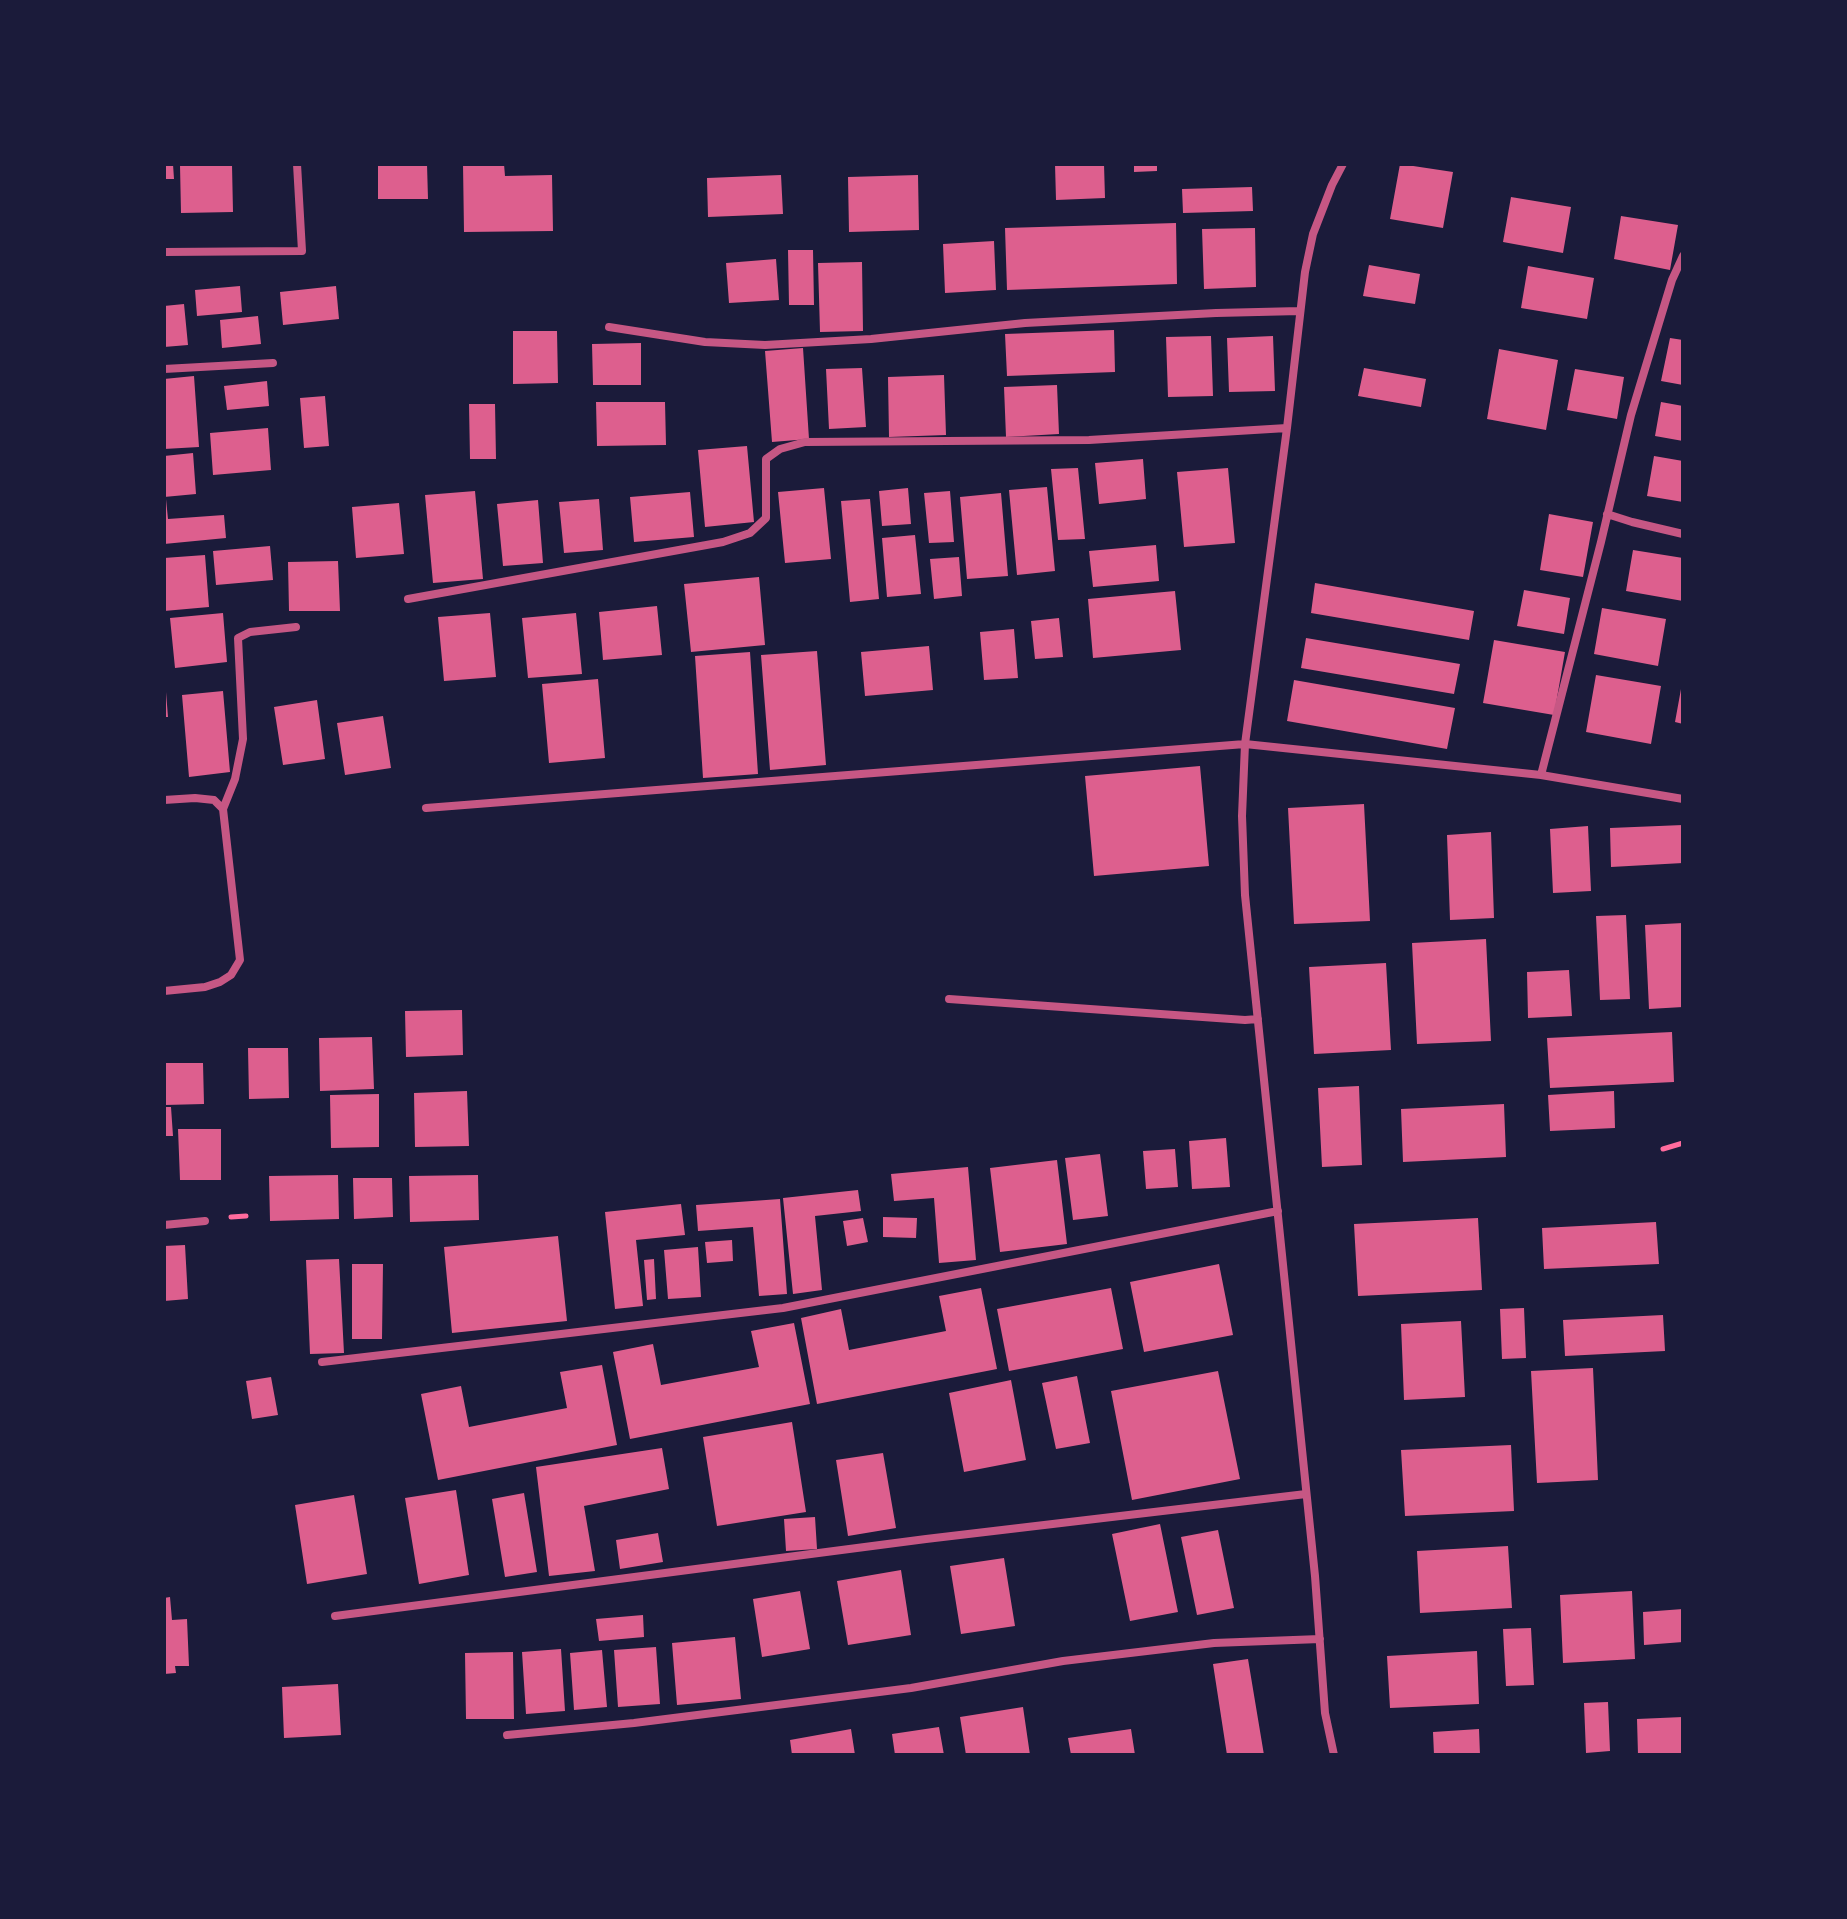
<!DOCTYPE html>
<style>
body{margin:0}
#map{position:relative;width:1847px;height:1919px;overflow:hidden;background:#1b1b3a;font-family:"Open Sans",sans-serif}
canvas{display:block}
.frame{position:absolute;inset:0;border:166px solid #1b1b3a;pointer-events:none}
</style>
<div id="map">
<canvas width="1847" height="1919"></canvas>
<div class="frame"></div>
</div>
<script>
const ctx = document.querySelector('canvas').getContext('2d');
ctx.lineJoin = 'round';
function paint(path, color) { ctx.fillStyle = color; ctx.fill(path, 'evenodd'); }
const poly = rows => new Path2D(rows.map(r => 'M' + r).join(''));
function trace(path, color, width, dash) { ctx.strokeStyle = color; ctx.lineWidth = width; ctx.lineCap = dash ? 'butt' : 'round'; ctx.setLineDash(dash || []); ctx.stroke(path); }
const building = poly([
 [164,164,173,164,174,179,164,179],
 [378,164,427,164,428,199,378,199],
 [463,164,504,164,505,176,552,175,553,231,464,232],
 [1055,164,1104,164,1105,198,1056,200],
 [1134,164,1157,164,1157,171,1134,172],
 [1400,164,1453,172,1443,228,1390,219],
 [180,165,232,165,233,212,181,213],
 [781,175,783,214,708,217,707,178],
 [918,175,919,230,849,232,848,177],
 [1252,187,1253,211,1183,213,1182,189],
 [1511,197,1571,207,1563,253,1503,242],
 [1621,216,1678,225,1670,270,1614,259],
 [1176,223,1177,284,1007,290,1005,228],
 [1255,228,1256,287,1204,289,1202,229],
 [994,241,996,290,945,293,943,244],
 [788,250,813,250,814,305,789,305],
 [776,259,779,300,729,303,726,263],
 [862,262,863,331,820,332,818,263],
 [1369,265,1420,274,1415,304,1363,296],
 [1528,266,1594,278,1587,319,1521,308],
 [240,286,242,312,197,316,195,290],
 [336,286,339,319,283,325,280,292],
 [184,304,188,345,164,347,164,306],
 [258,316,261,344,222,348,220,320],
 [1114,330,1115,372,1007,376,1005,334],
 [513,331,557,331,558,383,513,384],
 [1211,336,1213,396,1168,397,1166,337],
 [1273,336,1275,391,1229,392,1227,338],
 [1670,338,1683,340,1683,385,1661,381],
 [641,343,641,385,593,385,592,344],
 [803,348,809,439,772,442,765,351],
 [1499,349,1558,360,1546,430,1487,419],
 [862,368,866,427,829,429,826,369],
 [1364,368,1426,379,1421,407,1358,396],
 [1575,369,1624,377,1617,419,1567,410],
 [944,375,946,435,889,437,888,377],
 [194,376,199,447,164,449,164,379],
 [267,381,269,406,227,410,224,386],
 [1057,385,1059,434,1006,437,1004,387],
 [325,396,329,446,304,448,300,398],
 [596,402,665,402,666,445,597,446],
 [1661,402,1683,406,1683,441,1655,436],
 [469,404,495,404,496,459,470,459],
 [268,428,271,470,213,475,210,433],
 [747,446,754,522,705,527,698,450],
 [193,453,196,494,164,497,164,456],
 [1654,456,1683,461,1683,502,1647,496],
 [1143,459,1146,499,1099,504,1095,463],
 [1078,468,1085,539,1058,540,1051,469],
 [1228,468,1235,543,1184,547,1177,472],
 [1047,487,1055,571,1017,575,1009,490],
 [824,488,831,559,785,563,778,492],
 [908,488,911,524,882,526,879,491],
 [475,491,483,579,433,583,425,495],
 [950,491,954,542,929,543,924,493],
 [690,492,694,537,634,542,630,497],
 [1001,493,1008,576,967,579,960,497],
 [164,499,166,499,168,519,224,515,226,538,164,544],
 [599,499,603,550,564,553,559,502],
 [870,499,879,599,850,602,841,501],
 [538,500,543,563,503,566,497,504],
 [399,503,404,554,356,558,352,507],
 [1549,514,1593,522,1583,577,1540,570],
 [915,535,921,594,887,597,882,538],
 [1156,545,1159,581,1093,587,1089,551],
 [270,546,273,580,216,585,213,551],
 [1633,550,1683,558,1683,601,1626,591],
 [205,555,209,607,164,611,164,558],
 [959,557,962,596,934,599,930,559],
 [338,561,340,611,289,611,288,562],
 [759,577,765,645,691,652,684,584],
 [1315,583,1474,611,1469,640,1311,613],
 [1524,590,1570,598,1564,634,1517,626],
 [1175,591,1181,650,1093,658,1088,599],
 [657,606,662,655,603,660,599,612],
 [1602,608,1666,619,1658,666,1594,654],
 [223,613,227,662,175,668,170,618],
 [490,613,496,677,444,681,438,617],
 [576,613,582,674,528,678,522,618],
 [1059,618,1063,657,1035,659,1031,621],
 [1014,629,1018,678,984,680,980,632],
 [1306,638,1460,664,1454,694,1301,668],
 [1494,640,1565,652,1554,715,1483,703],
 [929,646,933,690,865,696,861,652],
 [817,651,826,765,770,770,761,655],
 [750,652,758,774,703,778,695,656],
 [1596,675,1661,686,1651,744,1586,732],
 [598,679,605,758,549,763,542,684],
 [1294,680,1455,708,1447,749,1287,721],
 [1681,689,1683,689,1683,724,1675,722],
 [223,691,230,772,189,777,182,695],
 [164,692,166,692,168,717,164,717],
 [317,700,325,759,283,765,274,707],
 [383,716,391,768,345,775,337,723],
 [1200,766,1209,866,1094,876,1085,776],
 [1364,804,1370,921,1294,924,1288,808],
 [1683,825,1683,863,1611,867,1610,828],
 [1588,826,1591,891,1553,893,1550,829],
 [1491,832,1494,918,1450,920,1447,835],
 [1626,915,1630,999,1600,1000,1596,916],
 [1683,923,1683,1007,1649,1009,1645,925],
 [1486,939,1491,1041,1417,1044,1412,943],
 [1386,963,1391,1050,1314,1054,1309,967],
 [1569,970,1572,1016,1528,1018,1527,972],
 [462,1010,463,1055,406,1057,405,1011],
 [1672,1032,1674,1082,1550,1088,1547,1038],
 [372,1037,374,1089,320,1091,319,1038],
 [248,1048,288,1048,289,1098,249,1099],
 [164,1063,203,1063,204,1104,165,1105],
 [1359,1086,1362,1165,1322,1167,1318,1088],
 [467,1091,469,1146,415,1147,414,1093],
 [1614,1091,1615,1128,1550,1131,1548,1095],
 [379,1094,379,1147,331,1148,330,1095],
 [1504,1104,1506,1157,1403,1162,1401,1109],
 [164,1107,171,1107,173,1136,164,1136],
 [178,1129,221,1129,221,1180,180,1180],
 [1226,1138,1230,1187,1192,1189,1189,1141],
 [1175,1149,1178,1187,1146,1189,1143,1151],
 [1100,1154,1108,1216,1073,1220,1065,1158],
 [1057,1160,1067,1244,1000,1252,990,1168],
 [968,1167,976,1260,939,1263,934,1198,894,1201,891,1174],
 [338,1175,339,1219,270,1221,269,1176],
 [478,1175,479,1220,410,1222,409,1176],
 [353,1178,392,1178,393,1217,354,1219],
 [858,1190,861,1211,815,1216,822,1290,793,1294,783,1198],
 [780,1199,787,1294,759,1296,753,1227,698,1231,696,1205],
 [681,1204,685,1235,636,1240,643,1306,615,1309,605,1212],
 [883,1217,917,1218,916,1238,883,1237],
 [863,1218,868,1242,847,1246,843,1221],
 [1478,1218,1482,1290,1358,1296,1354,1224],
 [1656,1222,1659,1264,1544,1269,1542,1228],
 [558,1236,567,1321,452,1333,444,1247],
 [732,1240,733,1261,707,1263,705,1242],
 [185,1245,188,1299,164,1301,164,1246],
 [698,1247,701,1297,668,1299,664,1250],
 [339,1259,344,1353,310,1354,306,1260],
 [654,1259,656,1299,647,1300,644,1260],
 [352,1264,383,1264,382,1339,352,1339],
 [1219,1264,1233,1335,1144,1352,1130,1282],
 [981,1288,997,1369,817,1404,801,1318,841,1309,849,1350,946,1331,939,1296],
 [1111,1288,1123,1349,1009,1371,997,1309],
 [1524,1308,1526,1358,1502,1359,1500,1309],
 [1663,1315,1665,1351,1565,1356,1563,1320],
 [1461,1321,1465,1397,1404,1400,1401,1324],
 [794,1323,810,1404,630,1439,613,1352,653,1344,661,1385,759,1367,751,1331],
 [602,1365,617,1445,438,1480,421,1394,461,1386,469,1427,567,1408,560,1372],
 [1593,1368,1598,1480,1537,1483,1531,1371],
 [1218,1371,1240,1479,1132,1500,1111,1391],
 [1077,1376,1090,1443,1056,1449,1042,1383],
 [271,1377,278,1415,252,1419,246,1381],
 [1011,1380,1026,1460,964,1472,949,1393],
 [792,1422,806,1512,717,1526,703,1437],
 [1511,1445,1514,1511,1405,1516,1401,1450],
 [662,1448,669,1489,584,1506,595,1571,549,1576,536,1467],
 [883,1453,896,1528,848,1536,836,1460],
 [456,1490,469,1575,419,1584,405,1498],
 [524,1493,537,1572,505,1577,492,1499],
 [354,1495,367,1574,307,1584,295,1505],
 [815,1517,817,1549,786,1551,784,1519],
 [1160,1524,1178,1612,1130,1621,1112,1534],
 [1218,1530,1234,1608,1197,1615,1181,1537],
 [658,1533,663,1562,620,1569,616,1540],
 [1508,1546,1512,1608,1420,1613,1417,1551],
 [1004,1558,1015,1626,961,1634,950,1566],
 [901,1570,911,1635,848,1645,837,1581],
 [800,1591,810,1649,762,1657,753,1599],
 [1632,1591,1635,1659,1563,1663,1560,1595],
 [170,1597,172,1620,187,1619,189,1666,175,1666,176,1673,164,1674,164,1598],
 [1683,1609,1683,1642,1644,1645,1643,1612],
 [643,1615,644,1637,599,1641,596,1619],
 [1531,1628,1534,1685,1506,1686,1503,1629],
 [735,1637,741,1699,677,1705,672,1643],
 [656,1647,660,1704,618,1707,614,1650],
 [561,1649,565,1711,526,1714,522,1652],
 [602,1650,607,1707,574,1710,570,1653],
 [1477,1651,1479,1704,1390,1708,1387,1656],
 [513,1652,514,1719,466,1719,465,1653],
 [1248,1659,1264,1755,1227,1755,1213,1664],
 [338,1684,341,1735,284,1738,282,1687],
 [1608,1702,1610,1751,1586,1753,1584,1703],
 [1023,1707,1030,1755,966,1755,960,1717],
 [1683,1717,1683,1755,1638,1755,1637,1719],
 [939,1727,944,1755,895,1755,892,1734],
 [851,1729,855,1755,792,1755,790,1740],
 [1131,1729,1135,1755,1071,1755,1068,1738],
 [1479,1729,1480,1755,1434,1755,1433,1732]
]);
const path = poly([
 [1663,1149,1683,1143],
 [231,1217,246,1216]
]);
const minor = poly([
 [164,252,302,251,297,164],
 [609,327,705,342,765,345,871,339,1025,323,1216,313,1300,311],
 [164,369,273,363],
 [1607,514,1632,522,1683,534],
 [408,599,723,542,750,533,766,518,766,459,780,449,805,442,1089,440,1287,428],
 [1541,775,1601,542,1631,415,1672,280,1683,256],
 [164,800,195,798,214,800,223,809],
 [426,808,1245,744,1541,775,1683,799],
 [164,991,205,987,220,982,231,975,240,960,223,809,235,779,243,739,238,638,250,632,296,627],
 [949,999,1245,1020,1258,1019],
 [164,1225,205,1221],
 [322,1362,783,1308,1278,1211],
 [335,1616,926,1539,1306,1494],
 [507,1735,634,1723,911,1688,1063,1661,1214,1643,1320,1639],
 [1334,1755,1325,1713,1315,1576,1245,895,1242,816,1245,744,1287,428,1305,272,1313,234,1332,185,1343,164]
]);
paint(building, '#dd5f8e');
trace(path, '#ff6b9d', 5);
trace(minor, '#c65784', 8);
</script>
